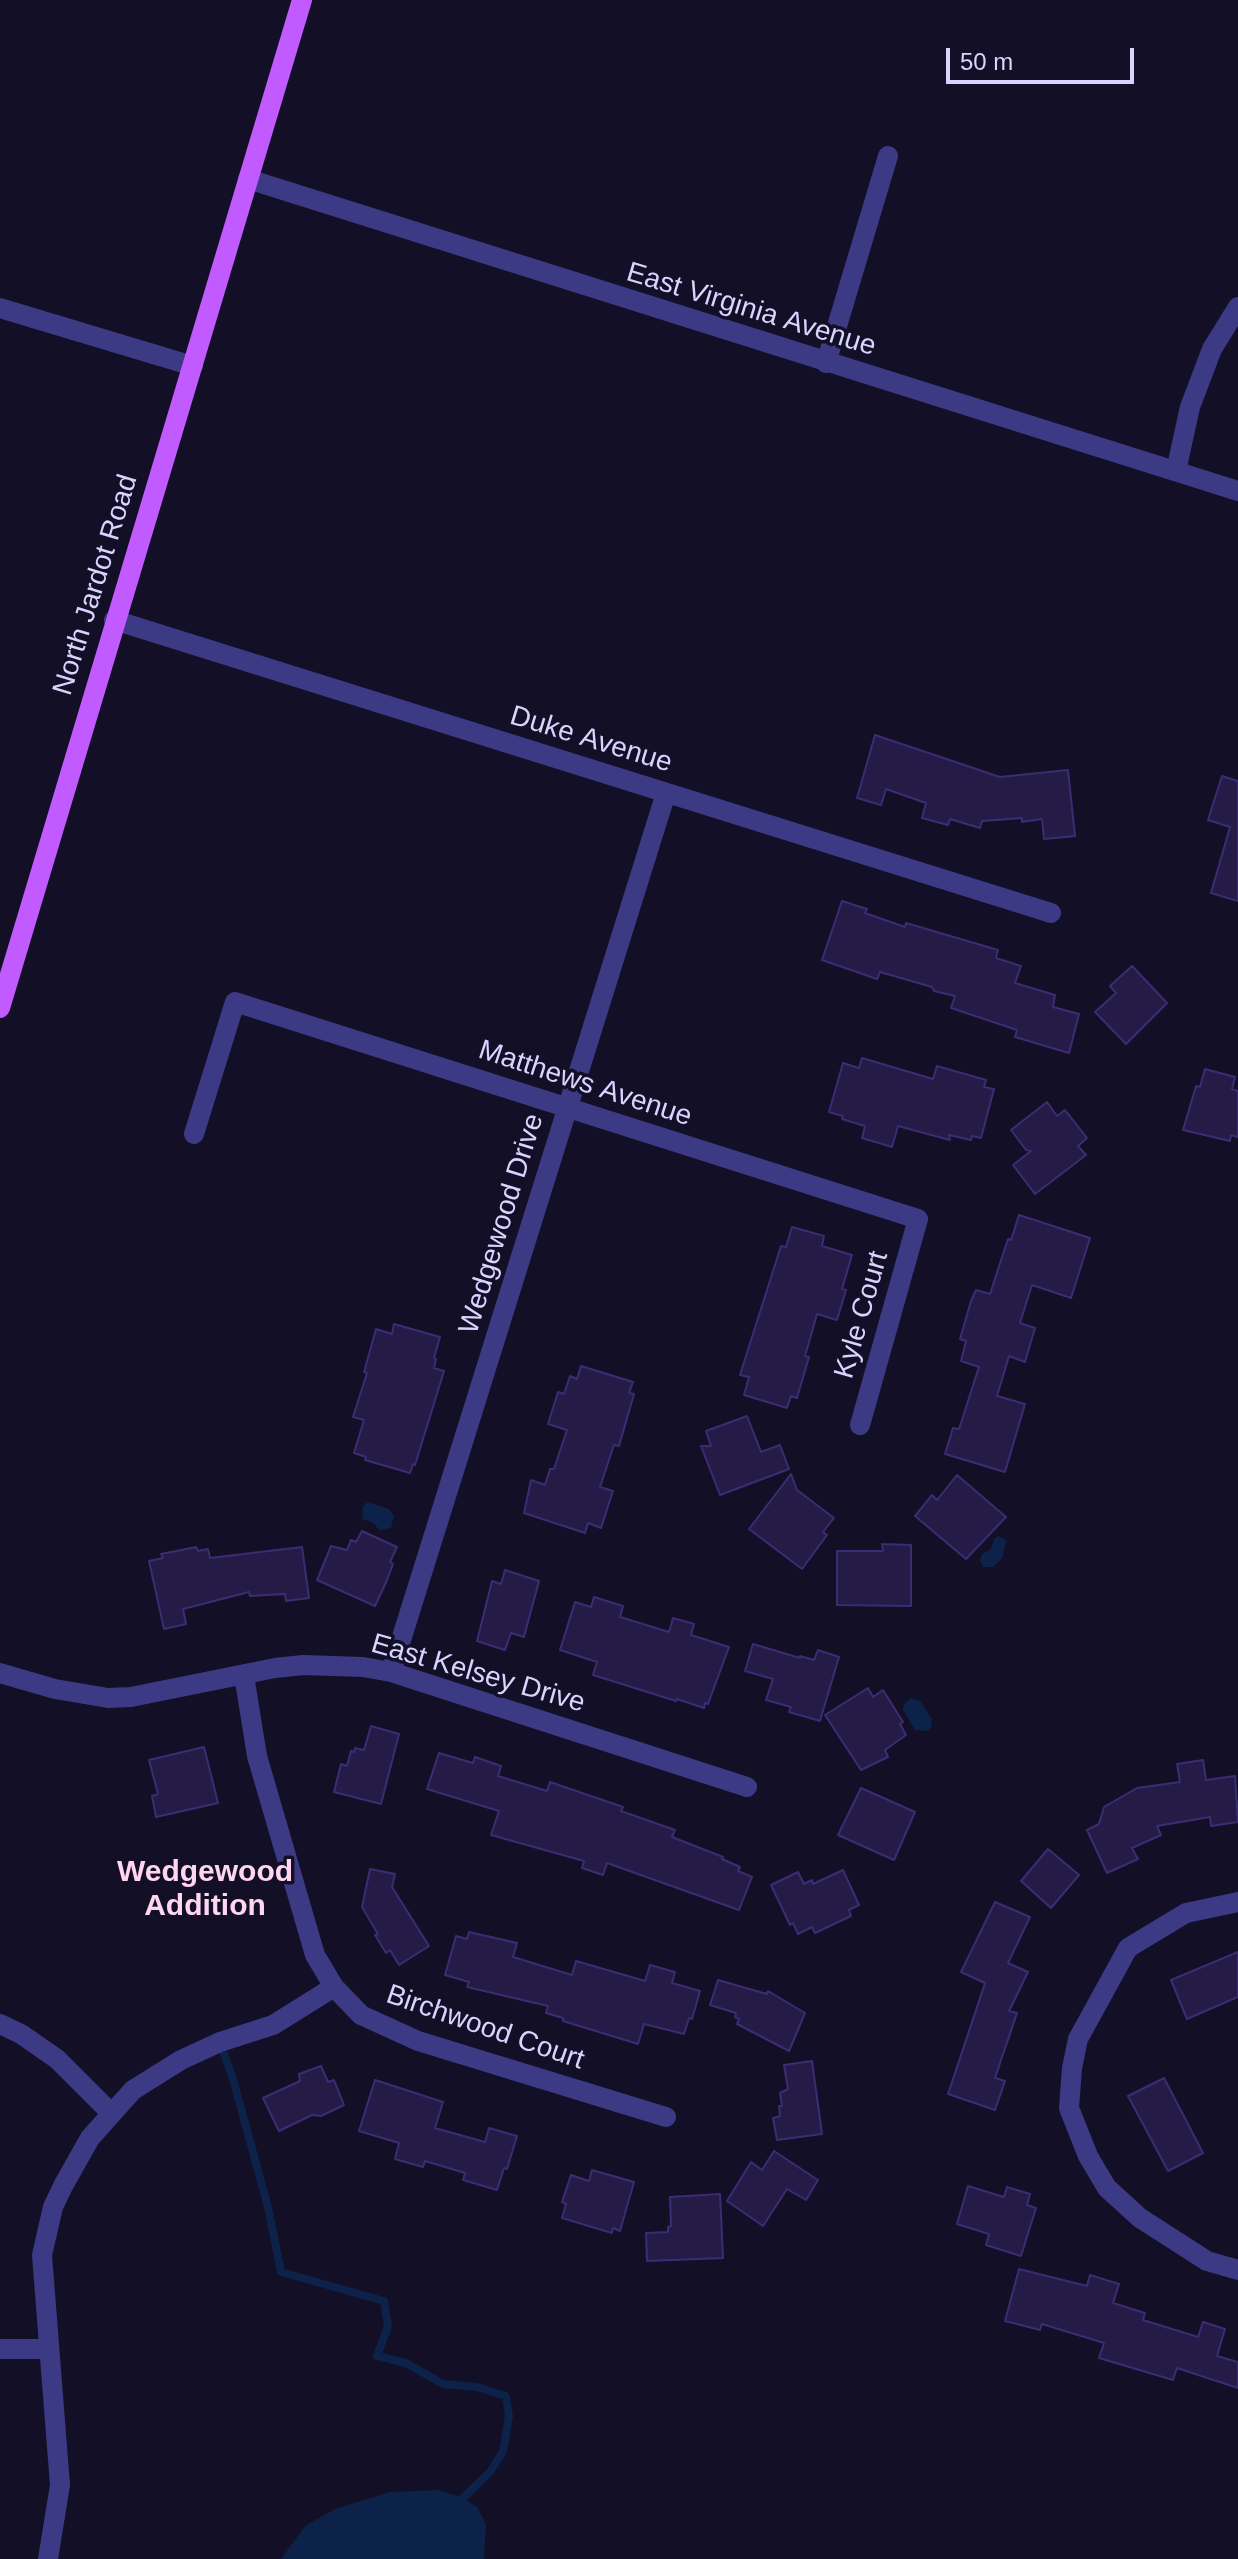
<!DOCTYPE html>
<style>
body{margin:0}
#map{position:relative;width:1238px;height:2559px;overflow:hidden;background:#130f26;font-family:Arial,sans-serif}
canvas{display:block}
.scale{position:absolute;left:946px;top:48px;width:188px;height:36px;box-sizing:border-box;border:4px solid #d9d4ff;border-top:0;padding-left:10px;font-size:24px;line-height:28px;white-space:nowrap;color:#d9d4ff;-webkit-text-stroke:6px #130f26;paint-order:stroke}
</style>
<div id="map">
<canvas width="1238" height="2559"></canvas>
<div class="scale">50 m</div>
</div>
<script>
const ctx = document.querySelector('canvas').getContext('2d');
ctx.lineJoin = 'round';
function paint(path, color) { ctx.fillStyle = color; ctx.fill(path, 'evenodd'); }
const poly = rows => new Path2D(rows.map(r => 'M' + r).join(''));
function trace(path, color, width, dash) { ctx.strokeStyle = color; ctx.lineWidth = width; ctx.lineCap = dash ? 'butt' : 'round'; ctx.setLineDash(dash || []); ctx.stroke(path); }
function drawText(font, color, halo, rows, align = 'center') {
  ctx.font = font + ' Arial,sans-serif'; ctx.lineWidth = 7; ctx.setLineDash([]); ctx.textBaseline = 'middle'; ctx.strokeStyle = halo; ctx.fillStyle = color; for (const [text, x, y, turn = 0] of rows) {
    ctx.save(); ctx.translate(x, y); ctx.rotate((+turn || 0) * Math.PI / 180); ctx.textAlign = isNaN(turn) ? turn : align; if (halo) ctx.strokeText(text, 0, 0); ctx.fillText(text, 0, 0); ctx.restore();
  }
}
const water = poly([
 [368,1502,389,1509,394,1516,391,1528,379,1530,374,1523,362,1519,363,1506],
 [998,1536,1006,1540,1003,1557,993,1567,983,1567,980,1560,982,1554,991,1549,994,1539],
 [911,1698,920,1701,932,1719,931,1727,928,1731,915,1730,903,1710,904,1704],
 [439,2490,463,2498,477,2507,486,2524,484,2559,281,2559,305,2526,335,2509,390,2492]
]);
const stream = poly([
 [220,2043,233,2079,268,2207,281,2272,384,2301,388,2326,377,2356,406,2363,443,2384,477,2387,506,2396,509,2416,503,2452,490,2472,463,2498]
]);
const building = poly([
 [875,735,1000,777,1068,770,1075,836,1044,839,1042,819,1022,822,1022,818,982,821,980,828,950,819,948,825,922,818,926,803,886,789,881,805,857,798,875,735],
 [1222,776,1238,781,1238,901,1211,893,1230,827,1208,820,1222,776],
 [842,901,867,909,865,913,905,927,906,923,998,950,996,958,1021,966,1015,983,1055,995,1053,1007,1079,1014,1069,1053,1015,1037,1017,1030,951,1008,955,996,934,991,932,987,880,972,877,979,822,960,842,901],
 [1132,966,1167,1003,1126,1044,1095,1012,1116,993,1110,986,1132,966],
 [862,1058,933,1079,937,1066,986,1080,984,1087,994,1089,981,1138,972,1136,971,1140,949,1135,950,1140,898,1126,892,1147,862,1138,865,1126,842,1119,843,1116,829,1112,843,1063,859,1068,862,1058],
 [1205,1069,1235,1077,1232,1089,1238,1091,1238,1137,1231,1135,1230,1141,1183,1130,1196,1086,1200,1087,1205,1069],
 [1047,1102,1057,1116,1065,1110,1087,1138,1078,1146,1086,1155,1035,1194,1013,1165,1031,1151,1026,1150,1011,1130,1047,1102],
 [1019,1215,1090,1238,1071,1298,1032,1285,1020,1323,1035,1328,1025,1362,1009,1356,997,1396,1025,1404,1005,1472,945,1454,953,1428,959,1429,979,1367,961,1361,966,1341,960,1339,971,1301,976,1290,990,1294,1008,1239,1011,1240,1019,1215],
 [792,1227,824,1236,822,1246,852,1255,842,1289,846,1290,837,1320,817,1314,805,1356,809,1357,797,1398,791,1396,787,1408,744,1395,749,1377,740,1375,781,1246,786,1247,792,1227],
 [394,1324,440,1337,434,1358,436,1359,434,1368,444,1371,415,1465,413,1464,410,1473,365,1460,366,1457,354,1453,364,1420,353,1417,367,1373,364,1372,376,1329,392,1334,394,1324],
 [581,1366,633,1382,629,1393,634,1394,619,1446,614,1445,600,1487,613,1491,601,1528,588,1523,585,1533,524,1513,531,1480,545,1485,550,1469,554,1469,567,1430,548,1424,558,1392,564,1394,570,1376,577,1379,581,1366],
 [747,1416,761,1452,780,1445,789,1469,720,1495,701,1446,711,1446,706,1431,747,1416],
 [791,1474,797,1490,834,1518,823,1532,827,1535,802,1569,749,1529,791,1474],
 [957,1475,1006,1517,966,1559,915,1516,932,1495,937,1500,957,1475],
 [362,1531,397,1547,390,1562,393,1564,387,1580,375,1606,317,1580,331,1546,347,1550,351,1540,356,1542,362,1531],
 [882,1544,911,1545,911,1606,837,1605,837,1551,883,1551,882,1544],
 [196,1547,198,1551,208,1549,210,1558,302,1547,309,1598,286,1601,285,1594,250,1596,249,1592,183,1609,186,1624,164,1629,149,1561,163,1558,161,1554,196,1547],
 [505,1570,539,1581,524,1637,511,1633,505,1650,477,1641,492,1581,501,1584,505,1570],
 [594,1597,623,1606,620,1617,669,1632,673,1618,694,1624,691,1635,729,1647,708,1704,705,1703,704,1708,677,1699,676,1701,593,1675,597,1662,560,1650,575,1602,591,1607,594,1597],
 [753,1644,800,1658,800,1656,814,1660,818,1650,839,1657,820,1721,789,1712,791,1707,766,1700,773,1679,745,1671,753,1644],
 [868,1688,873,1697,883,1690,903,1722,900,1724,906,1735,885,1750,888,1757,861,1770,825,1715,868,1688],
 [371,1726,399,1734,381,1804,334,1792,341,1764,347,1766,351,1751,354,1752,355,1748,364,1750,371,1726],
 [204,1747,218,1803,156,1817,152,1796,158,1794,149,1760,204,1747],
 [439,1753,473,1763,475,1757,501,1766,498,1776,547,1791,550,1782,623,1807,621,1811,675,1830,672,1837,723,1857,722,1859,740,1867,738,1871,752,1877,739,1910,607,1863,603,1875,582,1868,584,1861,491,1835,499,1811,427,1789,439,1753],
 [1203,1760,1206,1780,1235,1776,1238,1822,1211,1826,1210,1817,1157,1826,1161,1835,1132,1848,1138,1859,1107,1873,1087,1830,1099,1824,1104,1807,1137,1788,1180,1782,1177,1764,1203,1760],
 [861,1788,915,1812,894,1860,838,1835,861,1788],
 [1048,1849,1079,1875,1051,1908,1021,1881,1048,1849],
 [370,1869,395,1874,392,1887,429,1946,399,1965,390,1950,386,1953,375,1935,378,1934,362,1907,370,1869],
 [843,1870,859,1905,849,1910,851,1916,815,1933,812,1927,798,1934,793,1923,790,1925,771,1885,798,1872,804,1884,812,1880,813,1884,843,1870],
 [995,1902,1030,1917,1008,1963,1028,1972,1009,2011,1017,2013,995,2078,1005,2081,995,2110,948,2094,985,1983,961,1972,995,1902],
 [469,1932,517,1943,513,1957,572,1975,576,1961,645,1981,650,1965,675,1972,672,1983,700,1991,692,2019,689,2018,684,2034,644,2024,638,2044,563,2021,563,2018,546,2013,548,2006,467,1987,469,1982,445,1975,456,1936,467,1939,469,1932],
 [1238,1952,1238,1997,1187,2019,1171,1980,1238,1952],
 [718,1980,767,1994,768,1991,805,2013,789,2051,737,2024,739,2019,735,2017,736,2013,710,2005,718,1980],
 [812,2061,822,2134,777,2140,773,2118,780,2116,779,2106,782,2106,780,2093,788,2089,784,2065,812,2061],
 [321,2066,328,2082,334,2080,344,2105,321,2116,312,2115,279,2131,263,2098,300,2081,299,2074,321,2066],
 [1164,2078,1203,2153,1168,2171,1128,2096,1164,2078],
 [375,2080,443,2102,435,2128,485,2142,489,2128,517,2136,507,2169,504,2168,497,2190,463,2180,465,2173,425,2161,423,2167,395,2159,399,2143,359,2131,375,2080],
 [774,2151,818,2180,806,2200,787,2189,763,2226,727,2201,751,2162,762,2170,774,2151],
 [592,2170,634,2182,620,2231,613,2228,612,2233,562,2218,566,2204,562,2202,571,2175,589,2181,592,2170],
 [968,2186,1004,2197,1007,2187,1030,2194,1027,2205,1036,2208,1021,2256,986,2245,989,2234,957,2224,968,2186],
 [720,2194,723,2258,647,2261,646,2233,668,2232,668,2227,671,2226,670,2197,720,2194],
 [1019,2269,1087,2286,1090,2275,1119,2284,1113,2303,1145,2313,1143,2320,1198,2337,1203,2322,1225,2329,1217,2356,1238,2362,1238,2388,1177,2368,1173,2380,1099,2358,1104,2343,1042,2324,1040,2330,1005,2321,1019,2269]
]);
const minor = poly([
 [248,179,1238,491],
 [0,308,193,366],
 [826,363,888,156],
 [1176,471,1190,407,1212,349,1238,307],
 [114,620,1051,913],
 [194,1134,235,1002,918,1219,860,1425],
 [391,1672,666,793],
 [0,1673,55,1689,108,1698,131,1697,275,1668,303,1665,363,1667,391,1672,747,1787],
 [244,1675,257,1756,315,1955,334,1987,361,2015,418,2041,666,2117],
 [1238,1902,1186,1913,1128,1948,1078,2039,1072,2068,1069,2108,1088,2156,1107,2188,1140,2218,1207,2261,1238,2270],
 [0,2024,21,2034,57,2059,110,2112],
 [0,2349,48,2349],
 [48,2559,60,2485,42,2255,53,2207,63,2186,90,2138,133,2090,181,2060,220,2042,273,2025,334,1987]
]);
const major = poly([
 [0,1008,302,0]
]);
const streetNames = [
 ["East Virginia Avenue",751,310,17],
 ["North Jardot Road",96,585,-73],
 ["Duke Avenue",591,740,17],
 ["Matthews Avenue",585,1084,18],
 ["Wedgewood Drive",502,1224,-73],
 ["Kyle Court",862,1315,-74],
 ["East Kelsey Drive",478,1674,16],
 ["Birchwood Court",485,2028,19]
];
const neighbourhoodNames = [
 ["Wedgewood",205,1873],
 ["Addition",205,1907]
];
paint(water, '#0c2248');
trace(stream, '#0c2248', 8);
paint(building, '#241b47');
trace(building, '#3b2d73', 2);
trace(minor, '#3d3a85', 20);
trace(major, '#c25bff', 20);
drawText('28px', '#d9d4ff', '#130f26', streetNames);
drawText('bold 30px', '#ffd6f0', '#130f26', neighbourhoodNames);
</script>
